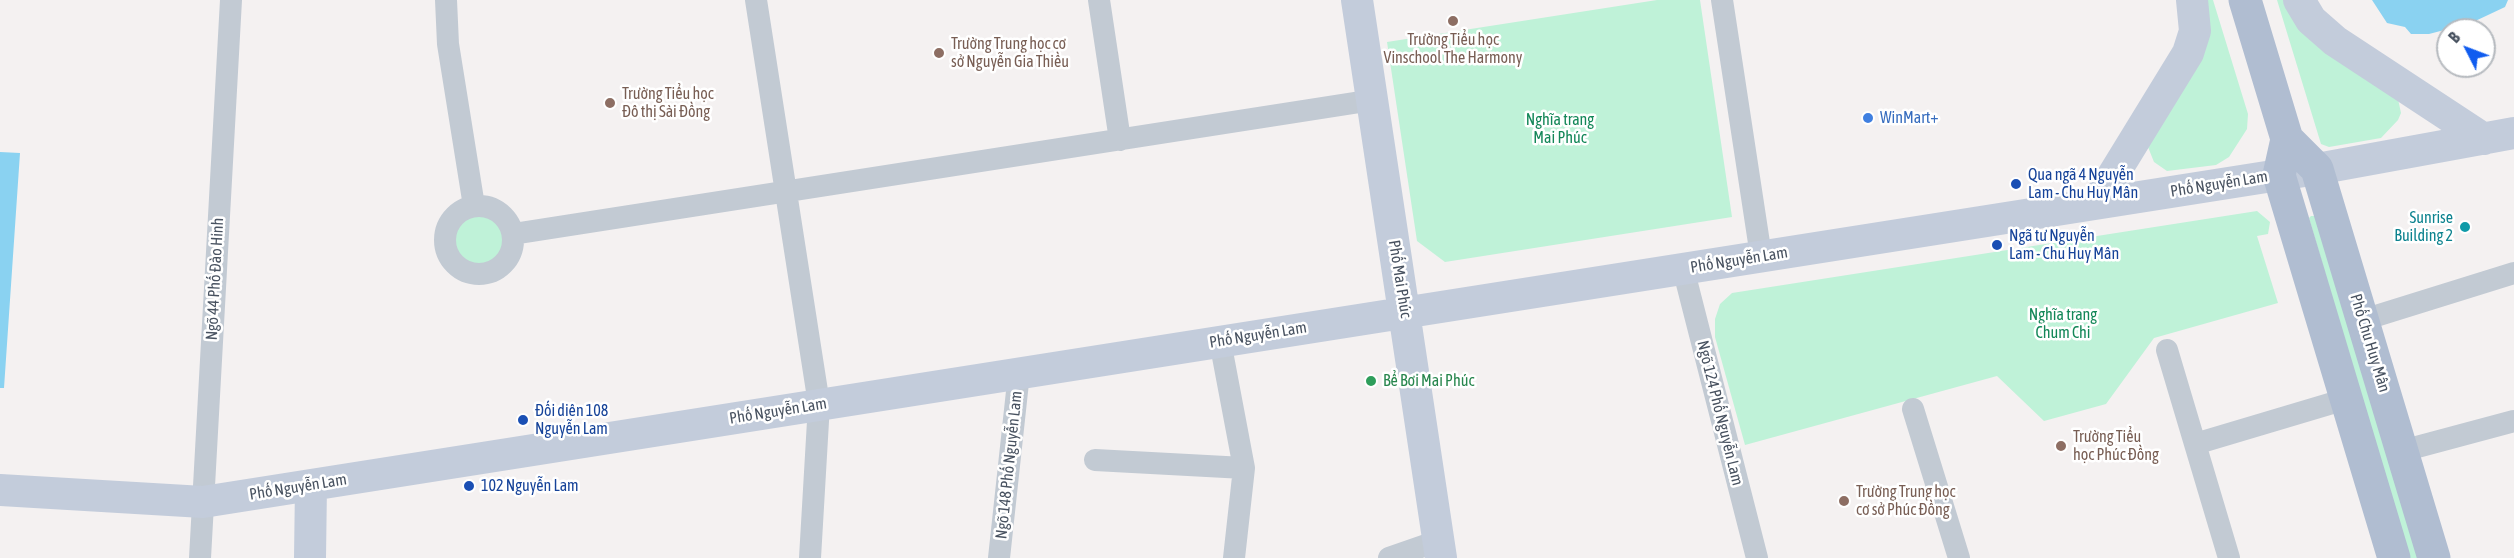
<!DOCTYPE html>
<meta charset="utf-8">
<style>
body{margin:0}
#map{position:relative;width:2514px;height:558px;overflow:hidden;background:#f4f1f1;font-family:"Asap Condensed",sans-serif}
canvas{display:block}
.north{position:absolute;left:2436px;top:18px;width:60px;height:60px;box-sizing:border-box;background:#fff;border:2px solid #b6babf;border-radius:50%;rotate:312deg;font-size:16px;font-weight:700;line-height:24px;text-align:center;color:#485260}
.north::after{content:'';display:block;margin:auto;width:21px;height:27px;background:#105cef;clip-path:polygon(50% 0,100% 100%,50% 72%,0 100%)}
</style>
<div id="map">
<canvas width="2514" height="558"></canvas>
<div class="north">B</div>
</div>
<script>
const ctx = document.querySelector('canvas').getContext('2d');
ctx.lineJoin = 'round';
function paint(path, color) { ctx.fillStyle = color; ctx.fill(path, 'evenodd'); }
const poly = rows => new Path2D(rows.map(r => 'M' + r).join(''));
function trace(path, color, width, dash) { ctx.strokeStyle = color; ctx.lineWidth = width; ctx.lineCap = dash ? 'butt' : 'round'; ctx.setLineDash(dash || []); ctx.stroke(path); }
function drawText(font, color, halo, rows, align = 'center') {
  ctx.font = font + ' "Asap Condensed",sans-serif'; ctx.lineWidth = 5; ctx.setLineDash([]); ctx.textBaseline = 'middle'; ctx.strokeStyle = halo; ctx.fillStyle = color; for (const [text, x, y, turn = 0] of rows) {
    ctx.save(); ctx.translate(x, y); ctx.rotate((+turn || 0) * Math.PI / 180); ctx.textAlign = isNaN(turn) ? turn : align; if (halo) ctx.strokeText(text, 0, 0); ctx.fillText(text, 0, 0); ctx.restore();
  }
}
const green = poly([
 [1657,0,1700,0,1732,217,1445,262,1417,241,1387,42],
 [2201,0,2213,0,2248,114,2247,129,2229,157,2216,165,2167,171,2154,162,2148,147],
 [2277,0,2290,0,2398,99,2401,113,2398,120,2381,138,2329,147,2321,144],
 [2257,211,2270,222,2268,234,2257,236,2278,303,2154,338,2106,404,2044,421,1997,376,1745,445,1715,337,1715,319,1720,304,1732,293],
 '454 240a25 25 0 1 1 50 0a25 25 0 1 1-50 0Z',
 [2311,216,2315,216,2419,558,2408,558,2309,218]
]);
const water = poly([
 [2372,0,2508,0,2505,7,2471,23,2429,34,2411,34,2405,27,2387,23],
 [0,152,20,153,4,388,0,388]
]);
const street = poly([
 [446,0,448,44,474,206],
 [756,0,819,404,810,558],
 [1099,0,1120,140],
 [1722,0,1761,256],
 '445 240a34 34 0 1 1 68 0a34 34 0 1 1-68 0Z',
 [513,234,1373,100],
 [1683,268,1757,558],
 [2363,320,2514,273],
 [1220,341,1244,468,1234,558],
 [2167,350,2229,558],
 [1913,409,1959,558],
 [2195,444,2346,399],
 [2402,451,2514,421],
 [1095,460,1244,468],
 [200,558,231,0],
 [999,558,1019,373],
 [1389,558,1438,541]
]);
const secondary = poly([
 [1357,0,1441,558],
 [2299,0,2311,20,2335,41,2484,139],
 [2096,203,2188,53,2195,31,2192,0],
 [0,490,203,502,2317,169,2514,133],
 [310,558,311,485]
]);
const primary = poly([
 [2245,0,2287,139,2317,169,2434,558],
 [2287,139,2279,175,2394,558]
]);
const markers = [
 [1453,21,6,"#8d6e63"],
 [939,53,6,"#8d6e63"],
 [610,103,6,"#8d6e63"],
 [1868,118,6,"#3f7fe0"],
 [2016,184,6,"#1a4fb4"],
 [2465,227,6,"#0f9aa8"],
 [1997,245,6,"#1a4fb4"],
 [1371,381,6,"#2e9e5b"],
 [523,420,6,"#1a4fb4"],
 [2061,446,6,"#8d6e63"],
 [469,486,6,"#1a4fb4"],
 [1844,501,6,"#8d6e63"]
];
const educationNames = [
 ["Trường Tiểu học",1453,40,"center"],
 ["Vinschool The Harmony",1453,58,"center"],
 ["Trường Trung học cơ",951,44],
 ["sở Nguyễn Gia Thiều",951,62],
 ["Trường Tiểu học",622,94],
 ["Đô thị Sài Đồng",622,112],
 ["Trường Tiểu",2073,437],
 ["học Phúc Đồng",2073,455],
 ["Trường Trung học",1856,492],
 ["cơ sở Phúc Đồng",1856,510]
];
const shopNames = [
 ["WinMart+",1880,118]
];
const parkNames = [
 ["Nghĩa trang",1560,120],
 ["Mai Phúc",1560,138],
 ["Nghĩa trang",2063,315],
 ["Chum Chi",2063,333]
];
const transitNames = [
 ["Qua ngã 4 Nguyễn",2028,175],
 ["Lam - Chu Huy Mân",2028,193],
 ["Ngã tư Nguyễn",2009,236],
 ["Lam - Chu Huy Mân",2009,254],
 ["Đối diện 108",535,411],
 ["Nguyễn Lam",535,429],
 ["102 Nguyễn Lam",481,486]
];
const streetNames = [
 ["Phố Nguyễn Lam",2219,184,-9],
 ["Phố Nguyễn Lam",1739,260,-9],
 ["Ngõ 44 Phố Đào Hinh",215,279,-87],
 ["Phố Mai Phúc",1400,279,81],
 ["Phố Nguyễn Lam",1258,335,-9],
 ["Phố Chu Huy Mân",2370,343,73],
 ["Phố Nguyễn Lam",778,411,-9],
 ["Ngõ 124 Phố Nguyễn Lam",1720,413,76],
 ["Ngõ 148 Phố Nguyễn Lam",1009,465,-84],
 ["Phố Nguyễn Lam",298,487,-9]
];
const cultureNames = [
 ["Sunrise",2453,218],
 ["Building 2",2453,236]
];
const leisureNames = [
 ["Bể Bơi Mai Phúc",1383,381]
];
paint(green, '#bff2d8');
paint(water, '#8ad2f1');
trace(street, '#c2cad3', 22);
trace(secondary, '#c3ccdb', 32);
trace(primary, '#b0bdd1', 33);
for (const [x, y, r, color] of markers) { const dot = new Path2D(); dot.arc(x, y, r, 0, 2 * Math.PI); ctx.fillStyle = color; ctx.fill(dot); trace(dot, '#fff', 2); }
drawText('16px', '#785e54', '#fff', educationNames, 'left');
drawText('16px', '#366cbe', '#fff', shopNames, 'left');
drawText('16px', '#138758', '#fff', parkNames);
drawText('16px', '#164399', '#fff', transitNames, 'left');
drawText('16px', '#485260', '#fff', streetNames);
drawText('16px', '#0d838f', '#fff', cultureNames, 'right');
drawText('16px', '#27864d', '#fff', leisureNames, 'left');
</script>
